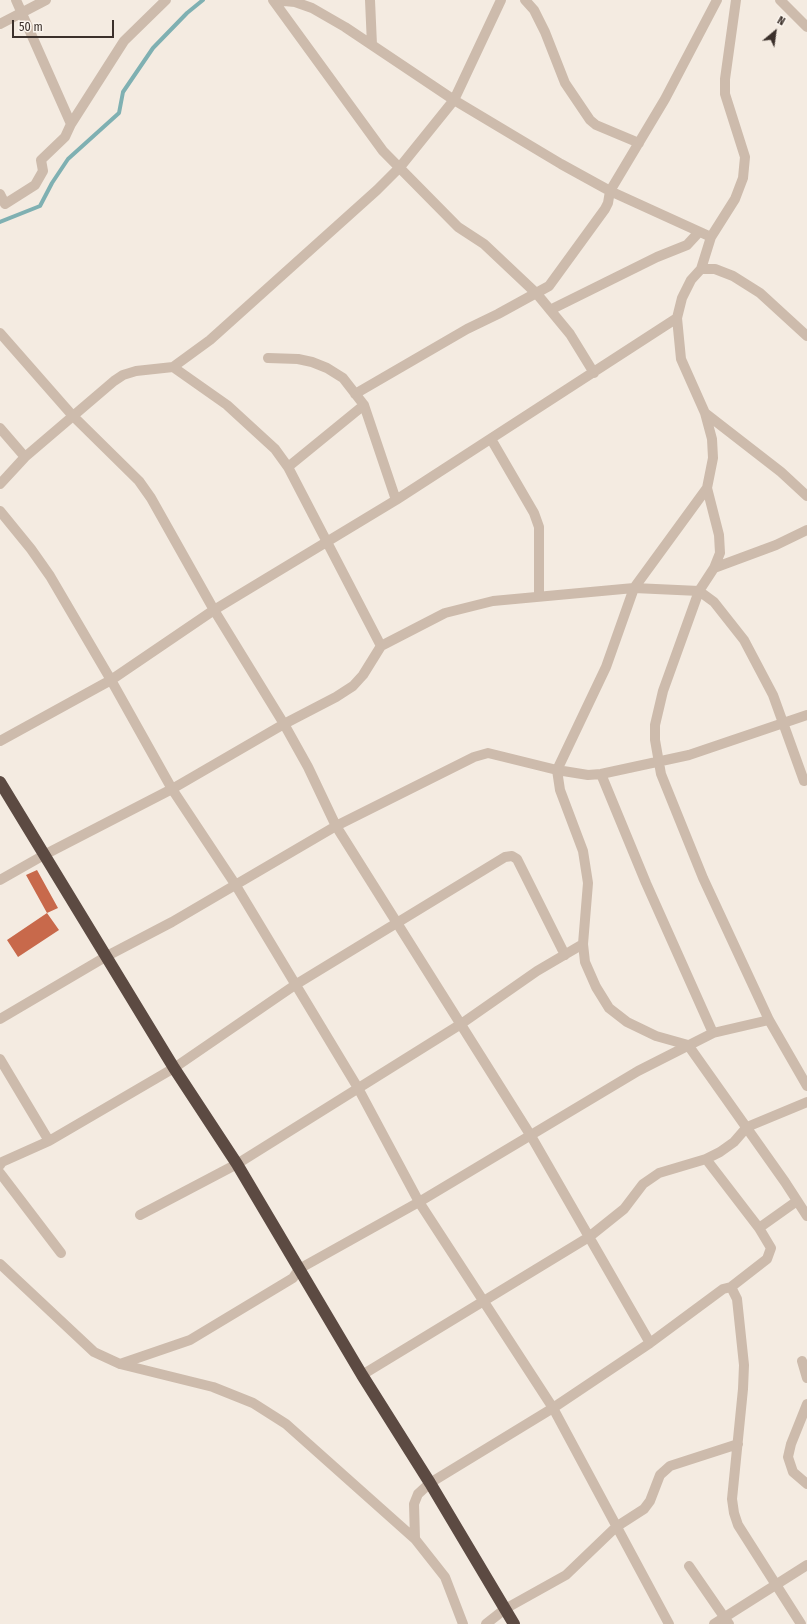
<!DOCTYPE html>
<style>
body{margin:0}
#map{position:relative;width:807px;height:1624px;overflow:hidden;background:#f4ebe1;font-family:"Fira Sans Condensed",sans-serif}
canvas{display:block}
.north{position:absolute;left:755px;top:12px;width:40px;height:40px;-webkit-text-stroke:3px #fbf5ee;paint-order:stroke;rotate:29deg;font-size:11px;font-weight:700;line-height:16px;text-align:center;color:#3b302b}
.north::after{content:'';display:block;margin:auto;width:14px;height:18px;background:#3b302b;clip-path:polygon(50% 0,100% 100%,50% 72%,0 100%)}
.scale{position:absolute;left:12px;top:20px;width:102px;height:18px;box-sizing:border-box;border:2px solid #3b302b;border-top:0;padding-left:5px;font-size:12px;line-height:14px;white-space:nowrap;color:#3b302b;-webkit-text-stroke:3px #fbf5ee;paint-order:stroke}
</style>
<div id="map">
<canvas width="807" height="1624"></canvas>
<div class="north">N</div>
<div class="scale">50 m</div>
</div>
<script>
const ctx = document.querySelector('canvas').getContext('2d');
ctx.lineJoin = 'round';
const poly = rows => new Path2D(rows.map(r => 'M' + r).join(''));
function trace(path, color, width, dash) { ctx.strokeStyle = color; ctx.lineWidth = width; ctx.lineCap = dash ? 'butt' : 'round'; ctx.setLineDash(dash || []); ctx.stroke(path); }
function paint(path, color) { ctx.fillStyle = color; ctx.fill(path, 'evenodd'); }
const stream = poly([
 [0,222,40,206,52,183,68,159,119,113,123,92,153,48,187,13,203,0]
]);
const building = poly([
 [37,870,58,908,47,913,26,875],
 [47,913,59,930,18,957,7,940]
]);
const minor = poly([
 [16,0,71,124],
 [273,0,295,2,312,8,345,27,454,100,561,164,610,191,711,237],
 [273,0,383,151,458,227,484,244,537,294,570,334,594,373],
 [370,0,372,45],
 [525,0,534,10,545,32,565,83,590,120,596,125,639,143],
 [736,0,725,79,725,94,745,157,743,178,735,199,711,237,701,269,691,280,682,298,677,318,681,359,705,413,712,439,713,458,707,488,634,588,606,667,557,770,560,790,583,851,588,883,583,944,585,962,596,987,609,1008,627,1022,656,1036,688,1045,785,1182,807,1216],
 [780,0,807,27],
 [0,24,46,0],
 [0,194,5,204,35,185,43,171,41,160,65,137,71,124,124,41,166,0],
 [701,269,715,269,733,276,760,293,807,336],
 [550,310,657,257,687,245,699,232],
 [0,333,72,415,139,481,151,498,214,610,284,724,308,767,336,826,531,1136,650,1343],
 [268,358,298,359,312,362,327,368,343,378,364,405,396,500],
 [173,367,227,405,275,449,288,467,381,646],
 [355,394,467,329,498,314,549,286,605,209,608,203,610,191,665,99,717,0],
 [705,413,781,472,807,496],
 [0,428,25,457],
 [491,439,534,513,539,527,539,596],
 [288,467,364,405],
 [0,484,25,457,114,381,123,375,136,371,173,367,210,340,377,190,400,167,454,100,501,0],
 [707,488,719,535,720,553,714,568,699,591,663,691,655,725,655,740,661,774,703,878,769,1020,807,1086],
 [0,511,31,549,50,576,111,680,172,789,235,884,358,1088,419,1202,553,1408,669,1624],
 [714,568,776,545,807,530],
 [0,741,111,680,214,610,396,500,677,318],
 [601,774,646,883,713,1033],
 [0,880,44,855,172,789,284,724,336,697,353,686,363,675,381,646,445,613,493,601,634,588,699,591,714,602,744,640,773,695,804,781],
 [0,1019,107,956,172,922,336,826,474,757,488,753,557,770,588,775,601,774,689,755,807,715],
 [0,1059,49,1141],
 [0,1165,2,1162,49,1141,174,1068,295,985,505,857,512,856,517,859,565,955],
 [0,1173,61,1253],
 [140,1215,237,1164,461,1024,537,971,583,944],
 [759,1228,797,1201],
 [0,1264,94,1352,120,1364,213,1387,253,1403,286,1424,415,1539,445,1577,463,1624],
 [731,1287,737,1299,744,1365,743,1389,732,1499,734,1513,738,1525,801,1624],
 [802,1361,807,1378],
 [120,1364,190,1340,293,1278,299,1269,419,1202,638,1071,713,1033,769,1020],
 [362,1375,589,1237,624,1209,643,1184,659,1173,706,1159,720,1152,734,1142,747,1127,807,1102],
 [807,1404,791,1444,788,1457,793,1472,807,1484],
 [415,1539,414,1504,418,1494,430,1483,553,1408,650,1343,723,1289,731,1287,767,1259,771,1248,759,1228,706,1159],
 [689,1566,729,1624],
 [486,1624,505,1609,566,1575,616,1527,644,1509,650,1501,660,1475,670,1466,738,1444],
 [714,1624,807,1565]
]);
const highway = poly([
 [0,782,174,1068,237,1164,362,1375,430,1483,514,1624]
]);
trace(stream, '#7fb0b2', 4);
paint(building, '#c8694b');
trace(minor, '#cdbbac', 10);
trace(highway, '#5c4a42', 12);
</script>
